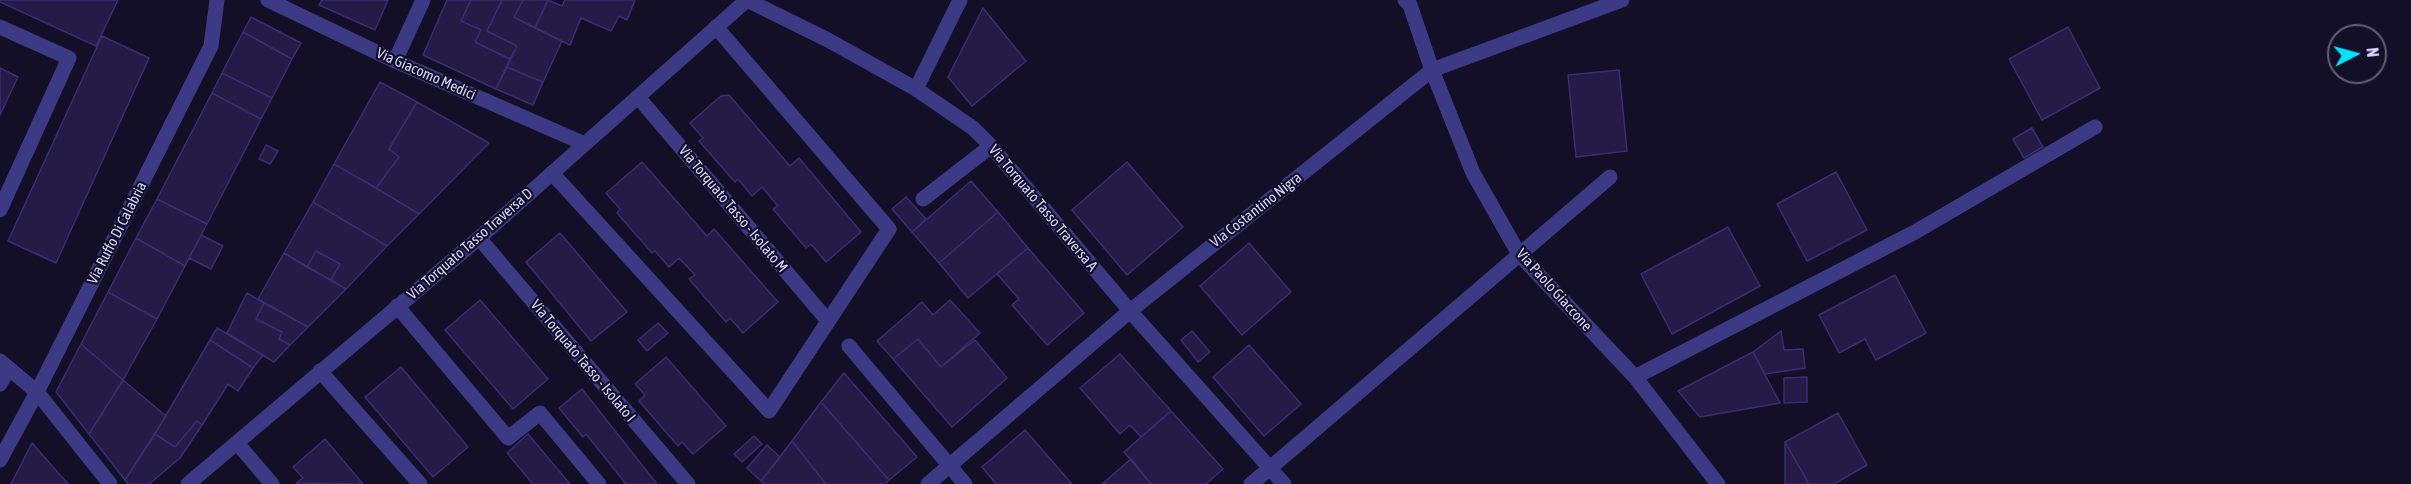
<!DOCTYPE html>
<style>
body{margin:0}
#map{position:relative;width:2411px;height:484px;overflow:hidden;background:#130f26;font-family:"Asap Condensed",sans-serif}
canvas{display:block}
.north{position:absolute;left:2327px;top:24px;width:60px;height:60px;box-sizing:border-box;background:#130f26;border:2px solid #625e7d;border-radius:50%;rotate:84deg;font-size:16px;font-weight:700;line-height:24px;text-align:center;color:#d9d4ff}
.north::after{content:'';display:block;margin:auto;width:21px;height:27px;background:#00e5ff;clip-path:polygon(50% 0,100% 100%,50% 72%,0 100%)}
</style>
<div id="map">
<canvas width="2411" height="484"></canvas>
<div class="north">N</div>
</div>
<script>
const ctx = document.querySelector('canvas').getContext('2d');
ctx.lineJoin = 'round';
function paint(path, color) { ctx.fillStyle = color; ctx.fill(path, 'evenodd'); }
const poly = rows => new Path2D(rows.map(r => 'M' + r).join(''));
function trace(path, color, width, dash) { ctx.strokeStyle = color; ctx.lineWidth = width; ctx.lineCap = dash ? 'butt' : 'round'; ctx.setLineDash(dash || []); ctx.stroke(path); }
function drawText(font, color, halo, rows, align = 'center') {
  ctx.font = font + ' "Asap Condensed",sans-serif'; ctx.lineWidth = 4.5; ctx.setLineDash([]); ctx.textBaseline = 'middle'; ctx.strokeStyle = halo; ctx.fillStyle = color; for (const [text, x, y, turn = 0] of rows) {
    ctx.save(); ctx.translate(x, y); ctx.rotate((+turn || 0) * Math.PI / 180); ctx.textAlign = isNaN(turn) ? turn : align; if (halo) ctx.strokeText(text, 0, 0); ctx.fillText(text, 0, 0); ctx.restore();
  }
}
const building = poly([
 [0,0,118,0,96,46,0,2,0,0],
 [322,0,388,0,375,30,319,5,322,0],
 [447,0,471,0,461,21,481,30,475,42,510,59,496,89,423,55,447,0],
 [471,0,502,0,487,31,517,46,510,59,475,42,481,30,461,21,471,0],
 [502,0,523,0,514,17,562,41,543,82,507,67,517,46,487,31,502,0],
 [523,0,548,0,535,28,514,17,523,0],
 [548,0,562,6,565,0,635,0,627,20,619,16,611,31,581,18,570,45,535,28,548,0],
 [983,8,1026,61,972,106,948,77,983,8],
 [251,17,301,43,292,59,243,32,251,17],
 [2068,27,2100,88,2042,120,2009,59,2068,27],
 [243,32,292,59,272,98,222,73,243,32],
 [102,36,149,58,56,263,8,241,102,36],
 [507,67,543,82,533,105,496,89,507,67],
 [0,68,18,77,0,115,0,68],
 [1619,70,1627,151,1576,157,1568,75,1619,70],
 [222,73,272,98,261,119,212,93,222,73],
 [380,82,417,102,389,149,399,157,376,188,334,164,380,82],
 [212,93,261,119,207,224,157,199,212,93],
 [729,95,790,166,799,158,861,232,826,262,811,244,806,248,773,209,778,206,762,187,752,196,738,179,735,182,699,141,703,138,690,123,721,96,729,95],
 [417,102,489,143,419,214,376,188,399,157,389,149,417,102],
 [2032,128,2043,147,2024,158,2013,139,2032,128],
 [266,145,278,151,270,164,259,159,266,145],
 [642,162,707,236,714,229,778,302,743,333,730,318,726,322,689,279,695,275,679,258,669,267,655,251,652,253,617,213,620,209,606,193,642,162],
 [1127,162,1183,227,1127,275,1072,210,1127,162],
 [334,164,376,188,419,214,387,246,313,202,334,164],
 [1836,172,1867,230,1807,261,1777,204,1836,172],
 [971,181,998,212,939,263,912,232,971,181],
 [906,197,926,219,912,232,892,209,906,197],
 [157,199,207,224,185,266,136,238,157,199],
 [313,202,387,246,346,289,331,280,340,264,316,251,307,267,284,253,313,202],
 [998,212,1028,248,968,298,939,263,998,212],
 [1728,227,1760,286,1672,334,1641,274,1728,227],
 [560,233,627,312,591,341,526,262,560,233],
 [201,235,223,246,211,269,189,258,201,235],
 [136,238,185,266,157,319,108,292,136,238],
 [1249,243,1291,292,1242,335,1200,286,1249,243],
 [1028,248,1084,313,1047,345,1012,305,1019,299,997,274,1028,248],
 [316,251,340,264,331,280,307,267,316,251],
 [284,253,346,289,308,327,258,299,284,253],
 [1895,275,1926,333,1876,360,1865,339,1839,353,1819,315,1895,275],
 [108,292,157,319,123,380,81,344,108,292],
 [247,293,264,303,256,319,282,332,279,339,290,345,274,362,227,333,247,293],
 [480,300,548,379,513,409,445,330,480,300],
 [950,300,980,333,941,367,918,339,893,359,877,341,922,302,933,315,950,300],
 [264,303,308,327,290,345,279,339,282,332,256,319,264,303],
 [658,323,668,333,647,351,638,340,658,323],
 [217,328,263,355,253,368,210,340,217,328],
 [1192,331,1210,352,1198,362,1181,340,1192,331],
 [1781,331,1784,350,1803,349,1805,368,1765,374,1753,352,1781,331],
 [918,339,941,367,975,340,1007,378,952,427,893,359,918,339],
 [210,340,253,368,238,391,228,384,202,425,197,421,175,447,155,434,210,340],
 [81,344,123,380,89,434,56,392,81,344],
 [1249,345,1301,404,1264,436,1213,377,1249,345],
 [1753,352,1780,403,1700,417,1678,391,1753,352],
 [1120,354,1171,411,1141,437,1130,425,1120,434,1080,388,1120,354],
 [666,357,726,426,693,454,682,442,678,446,639,401,645,395,635,384,666,357],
 [401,367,468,447,433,477,365,397,401,367],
 [844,373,917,457,889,480,821,402,844,373],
 [1807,377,1807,402,1784,403,1784,378,1807,377],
 [123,380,166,416,125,480,89,434,123,380],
 [582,389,657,484,626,484,586,434,583,437,559,408,582,389],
 [821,402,889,480,885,484,826,484,792,441,821,402],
 [1171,411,1223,469,1206,484,1151,484,1124,452,1171,411],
 [1838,413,1867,465,1834,484,1809,484,1785,442,1838,413],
 [197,421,202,425,180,458,149,484,128,484,125,480,155,434,175,447,197,421],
 [1025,430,1072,484,996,484,982,467,1025,430],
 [528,434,570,484,533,484,507,453,528,434],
 [754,436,762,444,742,462,734,454,754,436],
 [325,439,363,484,296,483,303,478,293,467,325,439],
 [792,441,826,484,764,484,761,481,792,441],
 [1785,442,1809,484,1785,484,1785,442],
 [32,443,68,484,11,484,32,443],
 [767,445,780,457,761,481,747,468,767,445],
 [1131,459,1151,484,1102,484,1131,459]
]);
const service = poly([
 [1405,0,1410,5,1432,70],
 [0,27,69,58,0,210],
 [638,97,828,321],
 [552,173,769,411,889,229,716,27],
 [923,199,991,146],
 [479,238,688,484],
 [397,306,508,438,540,413,599,484],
 [320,371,420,484],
 [1635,377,1915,232,2095,127],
 [237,443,272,484],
 [1269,469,1610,177]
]);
const minor = poly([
 [268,0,395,61,585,144],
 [747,0,828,40,916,89,973,128,991,146,1130,311,1284,484],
 [395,61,423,0],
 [1432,70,1473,173,1519,254,1635,377,1718,484],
 [916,89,960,0],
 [849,346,965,484],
 [0,361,37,392,110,484],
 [0,384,8,370],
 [0,460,37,392,211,46,217,0],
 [188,484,479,238,747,0],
 [928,484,1130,311,1432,70,1622,0],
 [1251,484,1269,469]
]);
const streetNames = [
 ["Via Giacomo Medici",426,74,24],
 ["Via Torquato Tasso Traversa A",1043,208,50],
 ["Via Torquato Tasso - Isolato M",733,209,50],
 ["Via Costantino Nigra",1256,210,-38],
 ["Via Ruffo Di Calabria",117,233,-63],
 ["Via Torquato Tasso Traversa D",470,244,-41],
 ["Via Paolo Giaccone",1554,290,48],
 ["Via Torquato Tasso - Isolato I",583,361,50]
];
paint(building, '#241b47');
trace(building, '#3b2d73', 1.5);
trace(service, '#3d3a85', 15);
trace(minor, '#3d3a85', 15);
drawText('15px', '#d9d4ff', '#130f26', streetNames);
</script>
